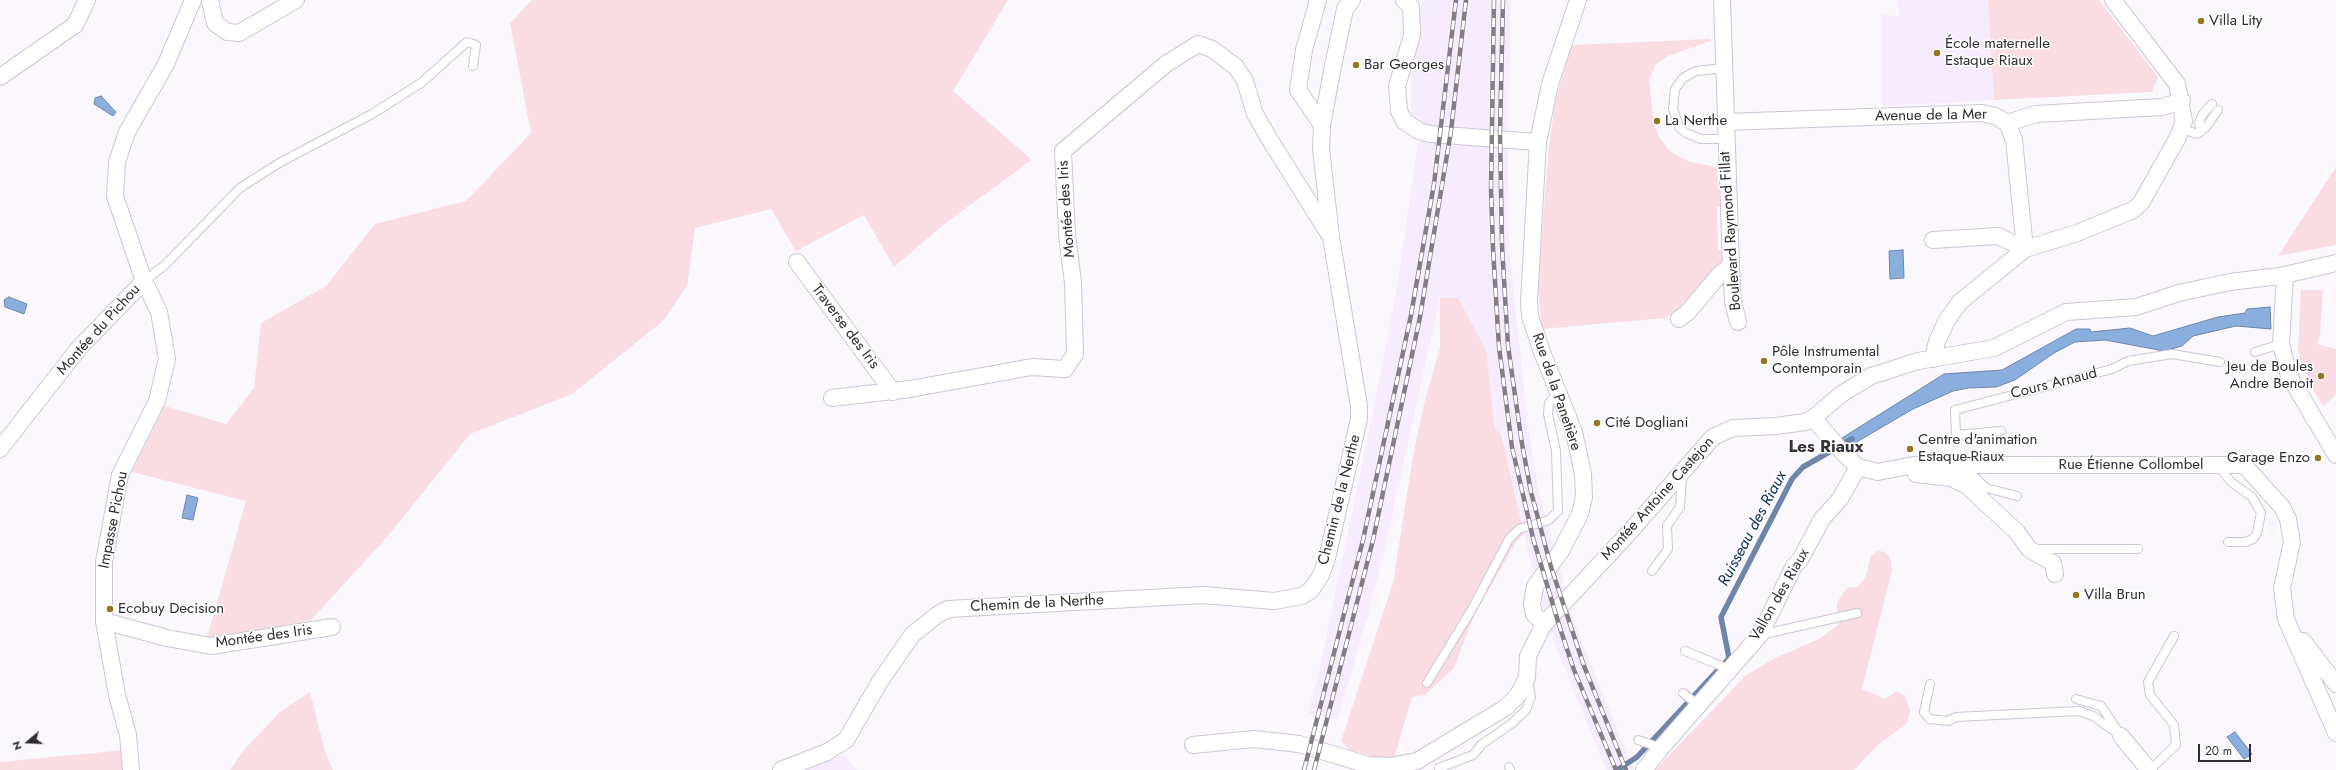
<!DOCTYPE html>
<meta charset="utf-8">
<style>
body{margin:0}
#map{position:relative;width:2336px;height:770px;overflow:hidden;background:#fbf7ff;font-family:Jost,sans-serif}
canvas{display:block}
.north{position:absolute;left:8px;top:722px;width:40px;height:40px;-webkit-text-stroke:3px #fff;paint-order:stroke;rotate:251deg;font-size:11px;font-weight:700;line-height:16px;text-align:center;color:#2e2b32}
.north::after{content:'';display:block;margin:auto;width:14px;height:18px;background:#2e2b32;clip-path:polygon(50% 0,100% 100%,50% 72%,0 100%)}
.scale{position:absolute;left:2198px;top:744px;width:53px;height:18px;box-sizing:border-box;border:2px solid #2e2b32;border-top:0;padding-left:5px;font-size:12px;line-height:14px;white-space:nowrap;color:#2e2b32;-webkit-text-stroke:3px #fff;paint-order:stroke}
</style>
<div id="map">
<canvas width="2336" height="770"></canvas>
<div class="north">N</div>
<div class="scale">20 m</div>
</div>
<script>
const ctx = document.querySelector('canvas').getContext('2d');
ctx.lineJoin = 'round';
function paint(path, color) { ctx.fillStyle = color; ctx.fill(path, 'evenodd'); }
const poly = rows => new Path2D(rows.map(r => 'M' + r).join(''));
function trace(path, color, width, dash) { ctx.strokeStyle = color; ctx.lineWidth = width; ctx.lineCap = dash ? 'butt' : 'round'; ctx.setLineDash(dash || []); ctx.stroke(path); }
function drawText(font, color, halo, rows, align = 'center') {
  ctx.font = font + ' Jost,sans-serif'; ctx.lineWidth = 3; ctx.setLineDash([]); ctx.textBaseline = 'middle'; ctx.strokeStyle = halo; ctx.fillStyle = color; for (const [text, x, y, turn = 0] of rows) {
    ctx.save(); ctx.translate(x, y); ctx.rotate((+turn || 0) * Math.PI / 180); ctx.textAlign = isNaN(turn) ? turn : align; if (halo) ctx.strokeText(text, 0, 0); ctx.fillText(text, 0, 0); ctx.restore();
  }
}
const built = poly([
 [1422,0,1511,0,1508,147,1509,248,1528,426,1538,488,1575,625,1634,770,1606,770,1581,708,1551,634,1529,556,1502,433,1495,429,1486,350,1440,298,1378,578,1338,720,1308,713,1317,681,1366,446,1397,288,1418,144,1423,139,1425,125,1411,115,1411,72,1419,37],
 [1898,0,1988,0,1994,100,1882,106,1882,15,1899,16],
 [844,755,857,770,804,770,819,764]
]);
const green = poly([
 [532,0,1008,0,953,91,1032,160,948,221,894,267,864,215,796,251,771,209,695,228,687,286,663,321,572,394,470,434,388,536,311,620,250,635,207,638,246,501,132,472,165,406,226,424,254,388,261,323,326,286,375,224,466,201,531,133,510,23],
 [1988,0,2099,0,2158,77,2152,92,1994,100],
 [1710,39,1710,41,1668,56,1656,64,1649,80,1654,125,1660,138,1667,148,1677,156,1690,162,1717,167,1720,207,1717,207,1718,250,1725,250,1724,263,1683,308,1665,318,1542,329,1538,287,1549,144,1556,99,1571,45],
 [2336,167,2336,245,2278,256],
 [2301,290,2323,290,2320,336,2317,344,2336,349,2336,395,2323,406,2310,385,2298,352],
 [1440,298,1458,298,1486,350,1495,429,1501,433,1524,534,1517,540,1474,616,1454,668,1425,695,1412,697,1394,758,1380,759,1350,750,1341,741,1393,583,1413,456,1425,400,1440,348],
 [1878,551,1885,552,1890,558,1892,570,1862,689,1885,699,1897,691,1905,696,1910,711,1907,723,1878,745,1854,770,1655,770,1745,676,1773,659,1821,638,1839,624,1843,617,1837,612,1837,603,1841,596,1847,588,1857,587,1865,578,1871,556],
 [310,692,325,752,333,770,230,770,243,751,280,712],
 [125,750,124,770,0,770,0,762]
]);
const water = poly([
 [101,96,116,112,113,116,94,104,95,98,101,96],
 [1903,250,1904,278,1890,279,1889,251,1903,250],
 [9,297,27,304,24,314,5,307,4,300,9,297],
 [2270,307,2271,329,2236,326,2193,336,2182,346,2164,351,2105,340,2075,342,2054,353,2015,380,1996,387,1968,388,1953,391,1913,409,1848,447,1842,438,1944,374,2002,370,2076,329,2090,329,2091,332,2130,328,2153,336,2218,317,2245,313,2247,309,2270,307],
 [187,495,198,498,193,520,182,518,187,495],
 [2235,732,2252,754,2244,759,2227,737,2235,732]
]);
const stream = poly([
 [1617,770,1637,757,1729,658,1721,617,1792,479,1803,467,1852,439]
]);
const lane = poly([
 [1724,68,1696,71,1683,78,1675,89,1673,108,1679,127,1686,133,1701,139,1726,139],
 [2181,128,2197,134,2206,127,2218,110],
 [2201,131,2199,123,2203,114,2212,104],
 [144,281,165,265,240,188,279,163,372,114,421,83,467,42,476,45,473,66],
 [2255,352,2281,344],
 [2001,431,1956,435,1955,410,2112,369,2128,361,2172,354,2220,362],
 [2223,465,2223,472,2231,482,2252,497,2261,513,2257,533,2253,539,2245,542,2228,542],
 [1952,477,1964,475,1975,477,1986,488,2017,496],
 [2036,549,2138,549],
 [1652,571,1668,549,1667,526,1680,507,1682,475],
 [1760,635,1857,613],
 [1685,651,1731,670],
 [1427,683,1472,609,1509,539,1519,529,1549,520,1558,511,1556,451,1548,414,1549,403,1559,392],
 [1930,684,1924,712,1929,719,1948,721,1956,717,2079,711,2093,716,2121,736],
 [1683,693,1699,706],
 [2076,699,2101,706,2120,734],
 [1638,740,1661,748],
 [1509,767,1510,770],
 [1439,768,1473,755,1482,744,1511,724,1526,710,1531,697,1528,681],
 [2150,770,2176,745,2174,725,2150,695,2148,682,2174,636]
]);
const street = poly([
 [210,0,215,23,227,32,239,33,296,0],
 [1318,0,1304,50,1298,90,1322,125],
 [1404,0,1411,7,1412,35,1397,86,1399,111,1404,121,1419,131,1430,134,1538,142,1550,84,1578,0],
 [1722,0,1731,266,1733,302,1738,322],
 [0,77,75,25,87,0],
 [1725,122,1982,113,1995,116,2007,123,2014,140,2025,249],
 [2007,123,2036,114,2162,107,2182,101],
 [1538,142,1529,302,1530,316,1542,352,1574,432,1583,474,1584,497,1580,514,1561,551,1535,586,1532,604,1534,614,1544,624],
 [1933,240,1998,236,2025,249],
 [797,262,893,392],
 [2285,275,2281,344,2289,376,2336,455],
 [1679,319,1688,312,1719,275,1731,266],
 [1933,359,1937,341,1947,320,1960,302,2025,249,2077,233,2133,210,2141,203,2178,137,2184,121,2177,84,2113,0],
 [832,398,910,389,1032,367,1065,369,1075,354,1073,283,1067,234,1063,151,1166,64,1198,44,1212,49,1236,67,1245,81,1255,114,1270,140,1329,234],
 [1813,418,1844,454,1858,467,1878,472,1913,465,2244,465,2282,507,2288,519,2292,542,2282,588,2286,619,2336,733],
 [0,449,79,348,144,281,115,196,117,162,127,132,166,64,193,0],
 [1916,474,1951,478,1966,485,2017,532,2029,549,2053,563,2055,574],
 [104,621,167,638,211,646,332,627],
 [2303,641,2336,684],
 [2121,736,2149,770],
 [1193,745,1254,739,1299,744,1368,765,1390,766,1417,761,1505,708,1518,695,1527,678,1528,656,1544,624,1626,536,1713,437,1733,428,1776,426,1805,422,1813,418,1843,393,1871,376,1918,361,1994,348,2066,312,2136,307,2179,293,2230,282,2280,276,2336,263],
 [131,770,128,735,117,695,104,621,104,562,120,475,157,401,167,359,159,312,144,281],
 [781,770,827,752,846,740,879,683,912,635,937,615,948,609,1203,595,1274,601,1302,596,1311,590,1321,575,1327,558,1359,419,1359,406,1331,237,1321,149,1322,125,1332,71,1345,9,1352,0],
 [1644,770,1661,748,1760,635,1794,566,1800,560,1822,519,1840,499,1858,467]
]);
const rail = poly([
 [1494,0,1491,189,1493,248,1499,347,1512,447,1533,538,1560,628,1574,670,1616,770],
 [1503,0,1500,133,1502,246,1508,346,1522,444,1531,492,1551,567,1584,666,1626,770],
 [1304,770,1363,540,1411,315,1434,184,1456,0],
 [1314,770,1373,540,1420,317,1451,131,1466,0]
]);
const markers = [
 [2201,21,4,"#93771e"],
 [1937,53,4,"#93771e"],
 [1356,65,4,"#93771e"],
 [1657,121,4,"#93771e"],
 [1764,361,4,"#93771e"],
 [2321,376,4,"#93771e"],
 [1597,423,4,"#93771e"],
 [1910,449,4,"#93771e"],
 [2318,458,4,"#93771e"],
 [2076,595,4,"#93771e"],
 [110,609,4,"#93771e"]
];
const poiNames = [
 ["Villa Lity",2209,21],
 ["École maternelle",1945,44],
 ["Estaque Riaux",1945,61],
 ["Bar Georges",1364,65],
 ["La Nerthe",1665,121],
 ["Pôle Instrumental",1772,352],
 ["Contemporain",1772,369],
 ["Jeu de Boules",2313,367,"right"],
 ["Andre Benoit",2313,384,"right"],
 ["Cité Dogliani",1605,423],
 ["Centre d'animation",1918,440],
 ["Estaque-Riaux",1918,457],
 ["Garage Enzo",2310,458,"right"],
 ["Villa Brun",2084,595],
 ["Ecobuy Decision",118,609]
];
const streetNames = [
 ["Avenue de la Mer",1931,116,-1],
 ["Montée des Iris",1067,209,-94],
 ["Boulevard Raymond Fillat",1731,231,-94],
 ["Traverse des Iris",845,327,53],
 ["Montée du Pichou",99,330,-48],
 ["Cours Arnaud",2054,384,-14],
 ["Rue de la Panetière",1556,392,71],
 ["Rue Étienne Collombel",2131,465],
 ["Montée Antoine Castejon",1658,499,-48],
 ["Chemin de la Nerthe",1340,500,-76],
 ["Impasse Pichou",114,520,-79],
 ["Vallon des Riaux",1780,595,-60],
 ["Chemin de la Nerthe",1037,604,-3],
 ["Montée des Iris",264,637,-8]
];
const waterNames = [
 ["Ruisseau des Riaux",1753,529,-62]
];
const quarterNames = [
 ["Les Riaux",1826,448]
];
paint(built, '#f6ebff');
paint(green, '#f9dde2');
paint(water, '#8aafdc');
trace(water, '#6e87a9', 1);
trace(stream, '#6e87a9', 5.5);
trace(lane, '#cdc4d5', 10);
trace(street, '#cdc4d5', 18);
trace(lane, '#fff', 8);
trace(street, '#fff', 16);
trace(rail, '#827e86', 4.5);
trace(rail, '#fff', 3, [9]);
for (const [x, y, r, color] of markers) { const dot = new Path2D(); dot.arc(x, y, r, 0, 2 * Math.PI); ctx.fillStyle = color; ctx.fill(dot); trace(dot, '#fff', 1.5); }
drawText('15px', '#2e2b32', '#fff', poiNames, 'left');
drawText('15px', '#2e2b32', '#fff', streetNames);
drawText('italic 16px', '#042b54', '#fff', waterNames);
drawText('bold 17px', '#362f3d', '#fff', quarterNames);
</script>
